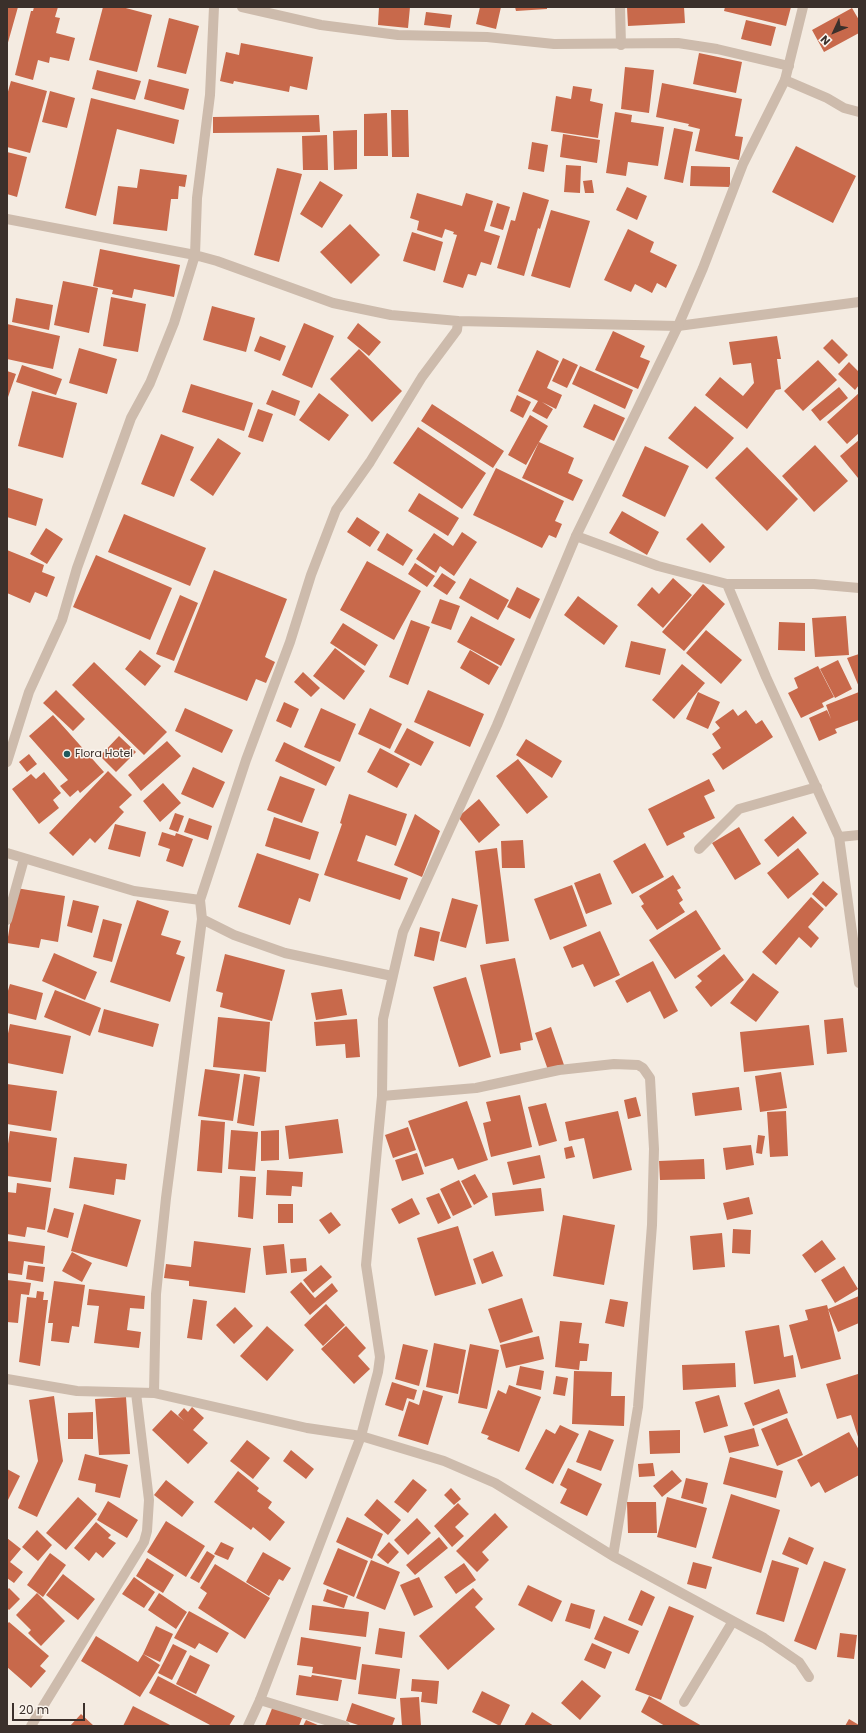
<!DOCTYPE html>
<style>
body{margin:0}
#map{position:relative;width:866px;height:1733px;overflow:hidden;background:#f4ebe1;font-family:Poppins,sans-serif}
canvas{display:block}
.frame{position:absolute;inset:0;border:8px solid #3b302b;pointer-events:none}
.north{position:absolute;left:814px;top:12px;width:40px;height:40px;-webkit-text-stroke:3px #fbf5ee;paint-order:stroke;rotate:226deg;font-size:11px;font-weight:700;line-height:16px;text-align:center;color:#3b302b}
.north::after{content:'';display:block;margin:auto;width:14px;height:18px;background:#3b302b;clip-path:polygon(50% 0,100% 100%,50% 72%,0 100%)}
.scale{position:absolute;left:12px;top:1703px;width:73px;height:18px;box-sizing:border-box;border:2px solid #3b302b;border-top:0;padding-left:5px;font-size:12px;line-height:14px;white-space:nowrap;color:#3b302b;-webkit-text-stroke:3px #fbf5ee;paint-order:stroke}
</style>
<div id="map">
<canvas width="866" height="1733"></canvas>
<div class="frame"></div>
<div class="north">N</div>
<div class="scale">20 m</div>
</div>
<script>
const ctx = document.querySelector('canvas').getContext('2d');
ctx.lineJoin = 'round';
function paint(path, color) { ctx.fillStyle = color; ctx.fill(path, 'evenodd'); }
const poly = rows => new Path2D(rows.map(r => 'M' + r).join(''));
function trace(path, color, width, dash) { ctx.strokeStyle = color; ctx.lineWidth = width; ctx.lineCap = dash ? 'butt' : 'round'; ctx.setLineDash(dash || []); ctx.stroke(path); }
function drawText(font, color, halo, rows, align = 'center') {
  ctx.font = font + ' Poppins,sans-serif'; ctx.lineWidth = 3; ctx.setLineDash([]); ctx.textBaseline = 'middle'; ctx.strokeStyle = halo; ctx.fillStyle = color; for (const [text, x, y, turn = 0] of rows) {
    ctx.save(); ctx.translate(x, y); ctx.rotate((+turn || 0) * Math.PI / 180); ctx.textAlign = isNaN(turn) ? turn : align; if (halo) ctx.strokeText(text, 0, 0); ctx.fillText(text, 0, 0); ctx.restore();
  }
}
const building = poly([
 [7,7,18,7,7,46],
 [34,7,58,7,55,17,60,18,56,33,75,38,69,61,50,57,49,63,38,60,33,80,15,75,31,11,33,11],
 [103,7,122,7,152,15,137,72,89,60],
 [379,7,410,7,408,28,378,25],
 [480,7,501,7,496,29,476,24],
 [515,7,547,7,547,9,516,11],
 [627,7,684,7,685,23,628,26],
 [725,7,791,7,786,26,724,11],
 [852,8,859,20,859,33,824,52,812,30],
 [426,12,452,15,450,28,424,25],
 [169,18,199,26,186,74,157,67],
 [746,20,776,27,771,46,741,39],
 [241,43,313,57,307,90,290,86,289,92,234,81,233,84,220,81,226,52,239,55],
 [699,53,742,62,736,93,693,84],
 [625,67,654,70,649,113,621,109],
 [97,70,141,81,135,100,92,89],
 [149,79,189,89,184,110,144,99],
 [11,81,47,91,30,153,7,147,7,95],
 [662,83,742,99,735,136,743,137,739,160,695,151,700,129,688,126,689,124,656,117],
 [573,86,592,89,590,101,603,104,598,138,551,131,556,96,571,99],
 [50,91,75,98,67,128,42,122],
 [91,98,179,120,174,144,117,129,96,216,65,208],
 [391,110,408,110,409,157,392,157],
 [615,112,632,115,631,122,664,127,658,166,628,162,626,176,606,173],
 [387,113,388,156,364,156,364,114],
 [319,115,320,132,213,133,213,117],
 [674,128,693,132,683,183,664,179],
 [357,130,357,169,334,170,333,131],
 [563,134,600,140,597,163,560,157],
 [327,135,328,170,303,170,302,136],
 [532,142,548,145,544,172,528,169],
 [796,146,856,176,833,223,772,192],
 [7,152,27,157,17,197,7,194],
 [566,165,581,166,580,193,564,192],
 [691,166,730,167,730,187,690,186],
 [277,168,302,174,279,262,254,255],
 [140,169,187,175,185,187,179,186,178,199,171,199,167,231,113,224,118,186,137,188],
 [592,180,594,193,585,193,583,181],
 [320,181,343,195,322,228,300,214],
 [627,187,647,196,637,220,616,210],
 [523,192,549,200,540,229,538,228,524,276,497,268,511,220,515,221],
 [417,193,462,206,466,193,493,201,484,231,500,236,491,265,481,262,476,276,468,274,463,288,443,282,457,235,453,234,454,232,445,229,442,238,417,230,419,221,410,218],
 [497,203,510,207,503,230,490,226],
 [551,210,590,221,570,288,531,276],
 [350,224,380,255,351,284,320,252],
 [628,229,654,242,650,252,677,265,666,288,657,283,652,293,635,284,631,292,604,280],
 [412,232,443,242,435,271,403,261],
 [100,249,180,265,174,297,134,289,132,298,112,294,113,290,93,286],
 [63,281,98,288,89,333,54,325],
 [111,297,146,304,138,352,103,346],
 [16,298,53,305,49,330,12,322],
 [212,306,255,318,246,352,203,340],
 [304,323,334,336,312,388,282,375],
 [358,323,381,342,369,356,347,338],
 [7,324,60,336,53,369,7,359],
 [613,331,645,346,640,357,650,361,638,389,595,370],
 [260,336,286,346,280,361,254,351],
 [777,336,781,359,777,359,781,389,776,390,747,429,705,395,720,377,743,396,754,383,751,363,733,365,729,342],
 [832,339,848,355,839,364,823,348],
 [79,348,117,359,107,394,69,383],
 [359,349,402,391,372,422,330,379],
 [537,350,559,361,547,388,562,395,556,409,542,402,553,409,547,419,532,411,538,401,518,391],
 [563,358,578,365,567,388,552,381],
 [818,360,837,380,803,411,784,391],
 [849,362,859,372,859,385,855,390,838,374],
 [22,365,62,379,56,395,16,382],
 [580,366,633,390,625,409,572,384],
 [7,371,16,374,7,400],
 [191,384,253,403,244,431,182,412],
 [839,387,848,398,820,421,811,410],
 [272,390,300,401,295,416,266,404],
 [32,391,77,403,63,458,18,446],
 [319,393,349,415,329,441,299,420],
 [859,393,859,433,847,444,827,422],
 [517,395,531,402,523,418,510,411],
 [432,404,504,451,493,468,421,421],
 [594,404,625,418,614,441,583,427],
 [695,406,734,438,707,469,668,438],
 [258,409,273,414,263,442,248,437],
 [530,415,548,426,526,465,508,455],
 [418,427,486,473,462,509,393,463],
 [161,434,194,447,174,497,141,484],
 [218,438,241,453,213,496,190,480],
 [859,440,859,477,858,478,840,456],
 [539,442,574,458,568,473,583,480,573,501,522,478],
 [815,445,848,481,814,512,782,476],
 [645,446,689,466,665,517,622,496],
 [747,447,798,499,767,531,715,478],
 [496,468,564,501,555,521,562,524,556,538,549,535,542,548,473,515],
 [8,488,43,499,36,526,7,517],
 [419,493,459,518,448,536,408,511],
 [622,511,659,532,647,555,609,533],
 [124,514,206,548,190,586,108,552],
 [357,517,380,532,370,547,347,532],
 [702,523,725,547,710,563,686,539],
 [46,528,63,539,47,564,30,554],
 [462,532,477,542,454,576,440,566,436,573,416,559,434,533,453,546],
 [387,533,413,550,403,566,377,550],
 [7,550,44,565,42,572,55,577,47,597,35,592,30,603,7,593],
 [96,555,172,588,150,640,73,607],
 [367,561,421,591,394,640,340,610],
 [415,563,435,576,427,587,408,574],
 [214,570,287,599,265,657,275,662,266,683,256,679,247,701,174,672],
 [442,573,456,582,447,595,433,586],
 [470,578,509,600,498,620,459,598],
 [673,578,692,595,663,628,637,605,652,587,659,594],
 [703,584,725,604,684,651,662,632],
 [517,587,540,599,530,619,507,607],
 [180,595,198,603,174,661,156,654],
 [578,596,618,626,604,645,564,615],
 [440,599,460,606,451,630,431,623],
 [471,616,515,639,501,666,457,642],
 [846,616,849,655,815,657,812,618],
 [411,620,430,627,408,685,389,677],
 [779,622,805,623,805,651,778,650],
 [343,623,378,645,365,666,330,643],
 [706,630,742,660,721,684,686,653],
 [631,641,666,649,660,675,625,667],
 [335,648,365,671,344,700,313,676],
 [140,650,161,666,145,686,125,669],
 [470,650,499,667,489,685,460,668],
 [859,654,859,687,847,658],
 [838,660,852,689,835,698,820,669],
 [94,662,167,732,144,755,72,685],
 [682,664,705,683,674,719,652,700],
 [818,666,834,697,822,703,824,707,801,718,788,693,798,688,794,678],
 [303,672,320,688,311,697,294,682],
 [56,690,85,719,73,731,43,703],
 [428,690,484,714,470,747,414,722],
 [698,692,720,702,708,729,686,719],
 [859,692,859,720,835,729,837,733,819,741,809,718,827,710,831,719,826,705],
 [284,702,299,709,291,728,276,721],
 [185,708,233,730,222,753,175,731],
 [321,708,356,724,340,762,304,747],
 [370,708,402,724,390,749,358,734],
 [733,709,738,716,746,710,756,724,762,720,773,737,723,770,712,754,721,748,712,734,720,728,715,722],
 [53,715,104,772,80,793,78,790,70,797,60,786,68,780,29,736],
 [407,728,434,742,421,766,394,752],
 [119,736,136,752,116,772,100,756],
 [526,739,562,761,552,778,516,755],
 [167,741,181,756,141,791,128,775],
 [284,742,335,767,326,786,275,761],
 [380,748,410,764,397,788,367,772],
 [29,754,37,764,27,772,19,762],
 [518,759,548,797,527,814,496,776],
 [193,767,225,782,213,808,181,794],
 [108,771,132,795,119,807,124,812,95,843,90,838,73,856,49,833],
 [44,772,61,793,53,800,59,808,39,824,12,789,31,774,36,779],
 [280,776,315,789,302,823,267,810],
 [709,779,715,791,704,796,715,818,683,833,685,837,667,846,648,809],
 [163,783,181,803,160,822,143,801],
 [349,794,407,814,396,846,366,835,357,861,408,878,400,900,324,875,342,824,340,823],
 [479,799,500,825,479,843,458,817],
 [175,813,184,816,178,832,169,829],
 [415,814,440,831,422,877,394,865],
 [793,816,807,833,778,857,764,840],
 [274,817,319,832,310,860,265,846],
 [189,818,212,826,208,840,184,832],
 [115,824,146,832,140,857,108,849],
 [739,827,761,864,735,880,712,843],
 [162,832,175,836,176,833,193,839,183,867,166,861,170,849,158,845],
 [523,840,525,868,502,868,501,841],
 [645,843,664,877,632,894,613,861],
 [497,848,509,941,486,944,475,851],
 [798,848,819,874,788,899,767,873],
 [257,853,319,874,310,902,299,898,290,925,238,907],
 [600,873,612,904,586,914,574,883],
 [673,875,681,888,677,890,683,900,679,903,685,912,657,930,641,906,644,904,639,896],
 [823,881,838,894,826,907,812,894],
 [572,885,587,926,550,940,534,899],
 [16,888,65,896,58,942,41,939,39,948,7,943],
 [811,897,824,909,808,927,819,938,811,948,799,937,776,965,762,952],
 [452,898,478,905,466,948,440,941],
 [73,900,99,906,92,933,67,926],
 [137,900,169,911,161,935,181,941,176,954,185,957,170,1002,110,982],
 [696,910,721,949,675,979,649,940],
 [103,919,122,924,112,962,93,957],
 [420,927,440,932,434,961,414,956],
 [600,931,620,975,594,987,583,964,572,968,563,947],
 [54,953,97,972,85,1000,42,981],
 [225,954,285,970,272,1021,220,1007,223,993,216,991],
 [724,954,744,980,711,1007,695,987,702,981,697,976],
 [515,958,533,1040,520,1043,521,1050,500,1054,480,965],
 [653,961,678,1011,664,1019,650,991,627,1003,615,981],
 [753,973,779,992,756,1022,730,1003],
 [466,977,491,1057,459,1067,433,987],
 [10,984,43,993,36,1020,7,1013,7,994],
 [342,989,347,1015,316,1020,311,993],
 [55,990,101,1008,90,1036,44,1017],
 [104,1009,159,1024,153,1047,98,1032],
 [218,1017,270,1022,266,1072,213,1067],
 [843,1018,847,1052,827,1054,824,1020],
 [357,1019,360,1057,346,1058,345,1044,316,1046,314,1022],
 [10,1024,71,1036,63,1074,7,1063,7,1038],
 [809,1025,814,1065,744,1072,740,1032],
 [551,1027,564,1065,548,1070,535,1033],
 [205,1069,240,1074,233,1121,198,1116],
 [781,1072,787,1108,760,1112,755,1076],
 [244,1074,260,1077,254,1126,237,1123],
 [7,1084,57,1091,51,1131,7,1124],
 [739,1087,742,1110,695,1116,692,1093],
 [520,1095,532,1147,491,1157,483,1123,491,1121,486,1102],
 [636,1097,641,1116,628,1119,624,1100],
 [467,1101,488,1160,458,1170,453,1158,425,1167,408,1121],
 [546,1103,557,1141,539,1146,528,1107],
 [618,1111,632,1170,593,1179,584,1138,569,1141,565,1122],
 [786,1111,788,1156,770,1157,767,1112],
 [338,1119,343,1153,289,1159,285,1126],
 [201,1120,225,1122,222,1173,197,1171],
 [408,1127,416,1150,393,1158,385,1135],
 [231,1130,258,1132,255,1171,228,1169],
 [279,1130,279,1160,261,1161,261,1131],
 [10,1131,57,1138,51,1182,7,1176,7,1150],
 [758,1135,765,1136,762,1154,756,1153],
 [751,1145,754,1165,726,1170,723,1148],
 [572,1146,575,1157,566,1159,564,1148],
 [417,1153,424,1174,402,1181,395,1160],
 [540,1155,545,1178,513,1185,507,1162],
 [74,1157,127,1164,125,1180,116,1179,114,1195,69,1188],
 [704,1159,705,1179,660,1180,659,1161],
 [267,1170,303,1172,302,1187,292,1186,291,1196,266,1195],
 [475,1174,488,1197,474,1205,461,1181],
 [240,1176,256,1177,253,1219,238,1217],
 [459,1180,472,1207,453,1216,440,1189],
 [17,1183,51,1188,45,1230,27,1227,25,1237,7,1234,7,1192,16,1193],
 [541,1188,544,1211,495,1216,492,1193],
 [439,1193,451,1218,438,1224,426,1198],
 [749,1197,753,1214,727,1220,723,1203],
 [412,1198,420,1214,399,1224,391,1209],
 [84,1204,141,1220,127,1267,71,1251],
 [278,1204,293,1204,293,1223,278,1223],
 [54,1208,74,1213,68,1238,47,1232],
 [331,1212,341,1225,329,1234,319,1220],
 [563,1215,615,1225,604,1285,553,1276],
 [458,1226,476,1284,435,1296,417,1238],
 [733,1229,751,1230,750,1254,732,1253],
 [722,1233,725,1267,693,1270,690,1236],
 [822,1240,836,1259,815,1273,802,1255],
 [7,1241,45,1246,43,1264,24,1261,22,1275,7,1273],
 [194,1241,251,1248,245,1293,189,1286,189,1281,164,1278,166,1264,191,1267],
 [284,1244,287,1273,266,1275,263,1246],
 [493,1251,503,1276,482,1284,473,1259],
 [72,1252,92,1263,82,1282,62,1271],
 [306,1258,307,1271,291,1273,290,1259],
 [28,1265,45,1267,43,1282,26,1279],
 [321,1265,332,1277,313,1293,303,1280],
 [844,1266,858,1289,835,1303,821,1280],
 [7,1280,31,1283,29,1295,21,1294,18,1323,7,1322],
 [54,1281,85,1285,79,1327,72,1326,69,1343,51,1341,53,1323,48,1323],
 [301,1282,315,1298,332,1283,338,1291,310,1315,290,1292],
 [89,1289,145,1296,144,1309,130,1308,127,1330,141,1332,139,1348,94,1343,99,1306,87,1305],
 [37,1291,44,1292,43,1300,48,1300,40,1366,19,1362,27,1297,36,1298],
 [859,1296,859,1323,838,1332,828,1309],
 [522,1298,533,1332,500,1343,488,1309],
 [193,1299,207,1301,202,1340,187,1338],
 [610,1299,628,1302,624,1327,605,1323],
 [326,1304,345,1325,323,1346,304,1325],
 [827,1305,841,1359,801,1369,789,1325,808,1320,805,1310],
 [235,1307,253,1326,234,1344,216,1325],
 [560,1321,582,1323,579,1343,589,1344,587,1361,580,1361,579,1370,555,1367],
 [779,1325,784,1357,793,1355,796,1377,754,1384,745,1331],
 [267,1326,294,1350,267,1381,240,1356],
 [346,1326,366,1348,358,1356,370,1369,354,1384,321,1349],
 [539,1336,544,1359,506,1368,500,1345],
 [434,1343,466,1350,458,1394,426,1387],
 [403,1344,428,1350,419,1386,395,1379],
 [470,1344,499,1350,487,1409,458,1403],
 [735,1363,736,1387,683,1390,682,1365],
 [520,1366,544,1371,541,1390,516,1385],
 [574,1371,612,1372,611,1396,625,1396,624,1426,572,1424],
 [858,1374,859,1378,859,1440,851,1415,837,1419,826,1384],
 [556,1376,568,1378,565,1396,553,1394],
 [392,1382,417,1390,414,1400,407,1398,403,1411,385,1405],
 [509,1385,541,1397,519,1452,487,1439,489,1436,481,1433,498,1390,506,1394],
 [779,1389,788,1413,753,1426,744,1403],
 [423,1390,443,1396,428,1445,398,1436,409,1401,419,1405],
 [719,1395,728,1426,704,1433,695,1402],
 [54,1396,63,1461,37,1517,18,1508,38,1461,29,1400],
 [126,1397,130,1454,99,1455,95,1399],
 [192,1407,204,1418,193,1430,208,1443,188,1464,152,1430,171,1410,184,1421,178,1415,184,1408,188,1412],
 [93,1412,93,1439,68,1439,68,1413],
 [787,1418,803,1455,777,1466,761,1429],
 [560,1425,579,1434,553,1484,525,1469,546,1429,555,1434],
 [754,1428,759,1446,729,1453,724,1436],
 [589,1430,614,1440,601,1471,576,1462],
 [680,1430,680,1453,650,1454,649,1431],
 [849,1432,859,1450,859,1475,825,1493,819,1482,811,1487,797,1460],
 [247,1440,270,1458,253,1479,230,1461],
 [291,1450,314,1469,306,1479,283,1461],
 [85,1454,128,1465,120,1498,95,1492,96,1484,78,1480],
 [730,1457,783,1471,776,1498,723,1484],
 [653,1463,655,1476,639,1477,638,1464],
 [568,1468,602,1484,587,1516,560,1503,567,1489,560,1485],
 [7,1469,20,1476,7,1502],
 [672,1470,682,1481,662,1497,653,1486],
 [238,1471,259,1488,257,1491,272,1502,268,1508,285,1522,270,1541,253,1527,251,1530,214,1502],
 [686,1478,708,1483,703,1504,681,1498],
 [413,1479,427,1490,408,1513,394,1502],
 [166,1480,194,1502,182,1517,154,1495],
 [451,1488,461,1499,454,1505,444,1495],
 [731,1494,780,1510,761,1573,712,1558],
 [78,1497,97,1514,66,1550,46,1533],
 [667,1497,707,1508,696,1548,657,1537],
 [377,1499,401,1520,388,1535,364,1515],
 [108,1501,138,1520,127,1538,97,1520],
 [627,1502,656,1502,657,1533,628,1533],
 [458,1503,469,1514,455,1527,464,1536,452,1547,434,1526],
 [495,1513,508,1527,482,1552,489,1560,477,1572,456,1551],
 [347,1517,383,1534,372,1559,336,1542],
 [417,1518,431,1533,408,1555,394,1540],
 [166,1521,205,1546,186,1577,147,1552],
 [96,1522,111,1535,108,1538,116,1543,103,1558,96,1552,89,1561,74,1548],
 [37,1530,52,1545,38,1561,22,1547],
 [439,1537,448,1548,415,1575,406,1565],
 [789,1537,814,1548,807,1565,782,1554],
 [7,1538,21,1549,10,1562,23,1572,14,1583,7,1578],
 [221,1542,234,1548,228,1560,214,1554],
 [389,1542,399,1552,388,1564,377,1555],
 [338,1548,368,1561,354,1597,323,1584],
 [207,1551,215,1556,199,1583,190,1578],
 [263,1552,291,1568,283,1581,279,1579,269,1596,246,1582],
 [50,1553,66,1565,43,1597,27,1585],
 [147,1558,174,1575,163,1593,136,1576],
 [371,1560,400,1572,385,1610,356,1598],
 [772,1560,799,1568,784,1622,756,1614],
 [824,1561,846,1569,816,1650,794,1641],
 [693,1562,712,1567,706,1589,687,1584],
 [464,1563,476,1580,456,1594,444,1577],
 [215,1564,270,1598,245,1639,198,1608,207,1593,200,1588],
 [63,1574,95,1599,78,1620,46,1595],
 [134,1577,155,1592,144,1608,122,1594],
 [419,1577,433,1607,414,1616,400,1585],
 [528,1585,562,1601,552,1622,518,1605],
 [9,1588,20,1599,9,1610,7,1608,7,1590],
 [473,1588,483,1599,475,1607,495,1629,448,1670,419,1636],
 [327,1589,348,1596,344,1608,323,1601],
 [641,1590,655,1597,642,1626,628,1620],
 [37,1593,65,1621,41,1646,28,1633,31,1630,16,1615],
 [159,1593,187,1612,176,1629,148,1610],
 [571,1603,595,1610,590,1629,565,1621],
 [312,1605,369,1612,366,1637,309,1630],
 [669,1606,694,1616,661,1700,635,1690],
 [189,1611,229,1633,217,1653,199,1643,195,1649,174,1638],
 [604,1616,639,1631,629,1654,594,1639],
 [9,1622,49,1656,40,1666,46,1671,31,1688,7,1667,7,1624],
 [156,1626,173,1634,160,1662,143,1654],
 [379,1628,405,1632,402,1658,375,1654],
 [840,1633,857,1635,854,1659,837,1657],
 [96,1636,138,1662,143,1654,160,1665,140,1697,81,1661],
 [301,1637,361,1647,356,1680,312,1673,313,1667,297,1665],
 [592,1643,612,1652,605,1669,584,1660],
 [173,1644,187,1651,172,1680,158,1673],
 [190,1655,210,1665,196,1694,176,1684],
 [362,1664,400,1669,396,1699,358,1694],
 [299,1675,311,1677,312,1675,342,1680,338,1701,296,1695],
 [158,1676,235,1716,229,1726,212,1726,149,1693],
 [412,1679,439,1681,437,1704,421,1702,422,1692,411,1691],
 [582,1680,601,1696,580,1720,561,1703],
 [482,1691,510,1705,500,1726,472,1712],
 [649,1696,702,1726,665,1726,641,1712],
 [419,1697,421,1726,402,1726,400,1698],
 [352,1703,395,1718,392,1726,361,1726,346,1721],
 [133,1706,172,1726,123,1726],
 [273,1706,302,1718,299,1726,265,1726],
 [532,1712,554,1726,524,1726],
 [81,1714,94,1726,70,1726],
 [849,1719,859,1725,859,1726,845,1726],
 [306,1720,320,1726,303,1726]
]);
const service = poly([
 [620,7,621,45]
]);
const minor = poly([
 [242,7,321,25,398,35,487,37,554,44,678,43,717,49,789,66],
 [785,80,827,98,844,108,859,112],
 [7,219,195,255,217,261,333,303,391,315,458,321,678,326,859,302],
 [576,536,658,566,727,584,814,584,859,588],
 [727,584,766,677,839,837,859,983],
 [7,762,29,692,62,620,77,568,131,418,150,383,174,323,195,255,197,198,210,95,214,7],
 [839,837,859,835],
 [699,849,739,809,817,787],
 [7,853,134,891,200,900],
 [202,919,234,935,285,953,392,976],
 [7,920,24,859],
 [382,1096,476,1088,559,1070,614,1064,638,1065,643,1068,650,1078,654,1149,652,1225,638,1407,613,1556],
 [7,1379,77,1391,154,1393,307,1428,361,1436,444,1461,495,1483,613,1556,764,1638,799,1662,809,1677],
 [154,1393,156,1294,166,1198,202,919,200,900,246,760,290,642,311,575,336,510,370,462,422,377,457,330,458,321],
 [260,1700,345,1726],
 [684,1702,733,1621],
 [31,1726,144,1542,147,1531,149,1500,136,1393]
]);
const tertiary = poly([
 [248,1726,260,1700,361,1436,378,1372,380,1357,366,1265,382,1096,383,1019,403,932,497,725,576,536,678,326,703,268,743,164,785,80,803,7]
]);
const markers = [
 [67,754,4,"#1f5a5e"]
];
const poiNames = [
 ["Flora Hotel",75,754]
];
paint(building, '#c8694b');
trace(service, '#cdbbac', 10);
trace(minor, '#cdbbac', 10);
trace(tertiary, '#cdbbac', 10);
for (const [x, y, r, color] of markers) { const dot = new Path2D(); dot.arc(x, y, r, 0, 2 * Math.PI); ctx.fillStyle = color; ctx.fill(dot); trace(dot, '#fbf5ee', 1.5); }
drawText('11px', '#3b302b', '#fbf5ee', poiNames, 'left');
</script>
